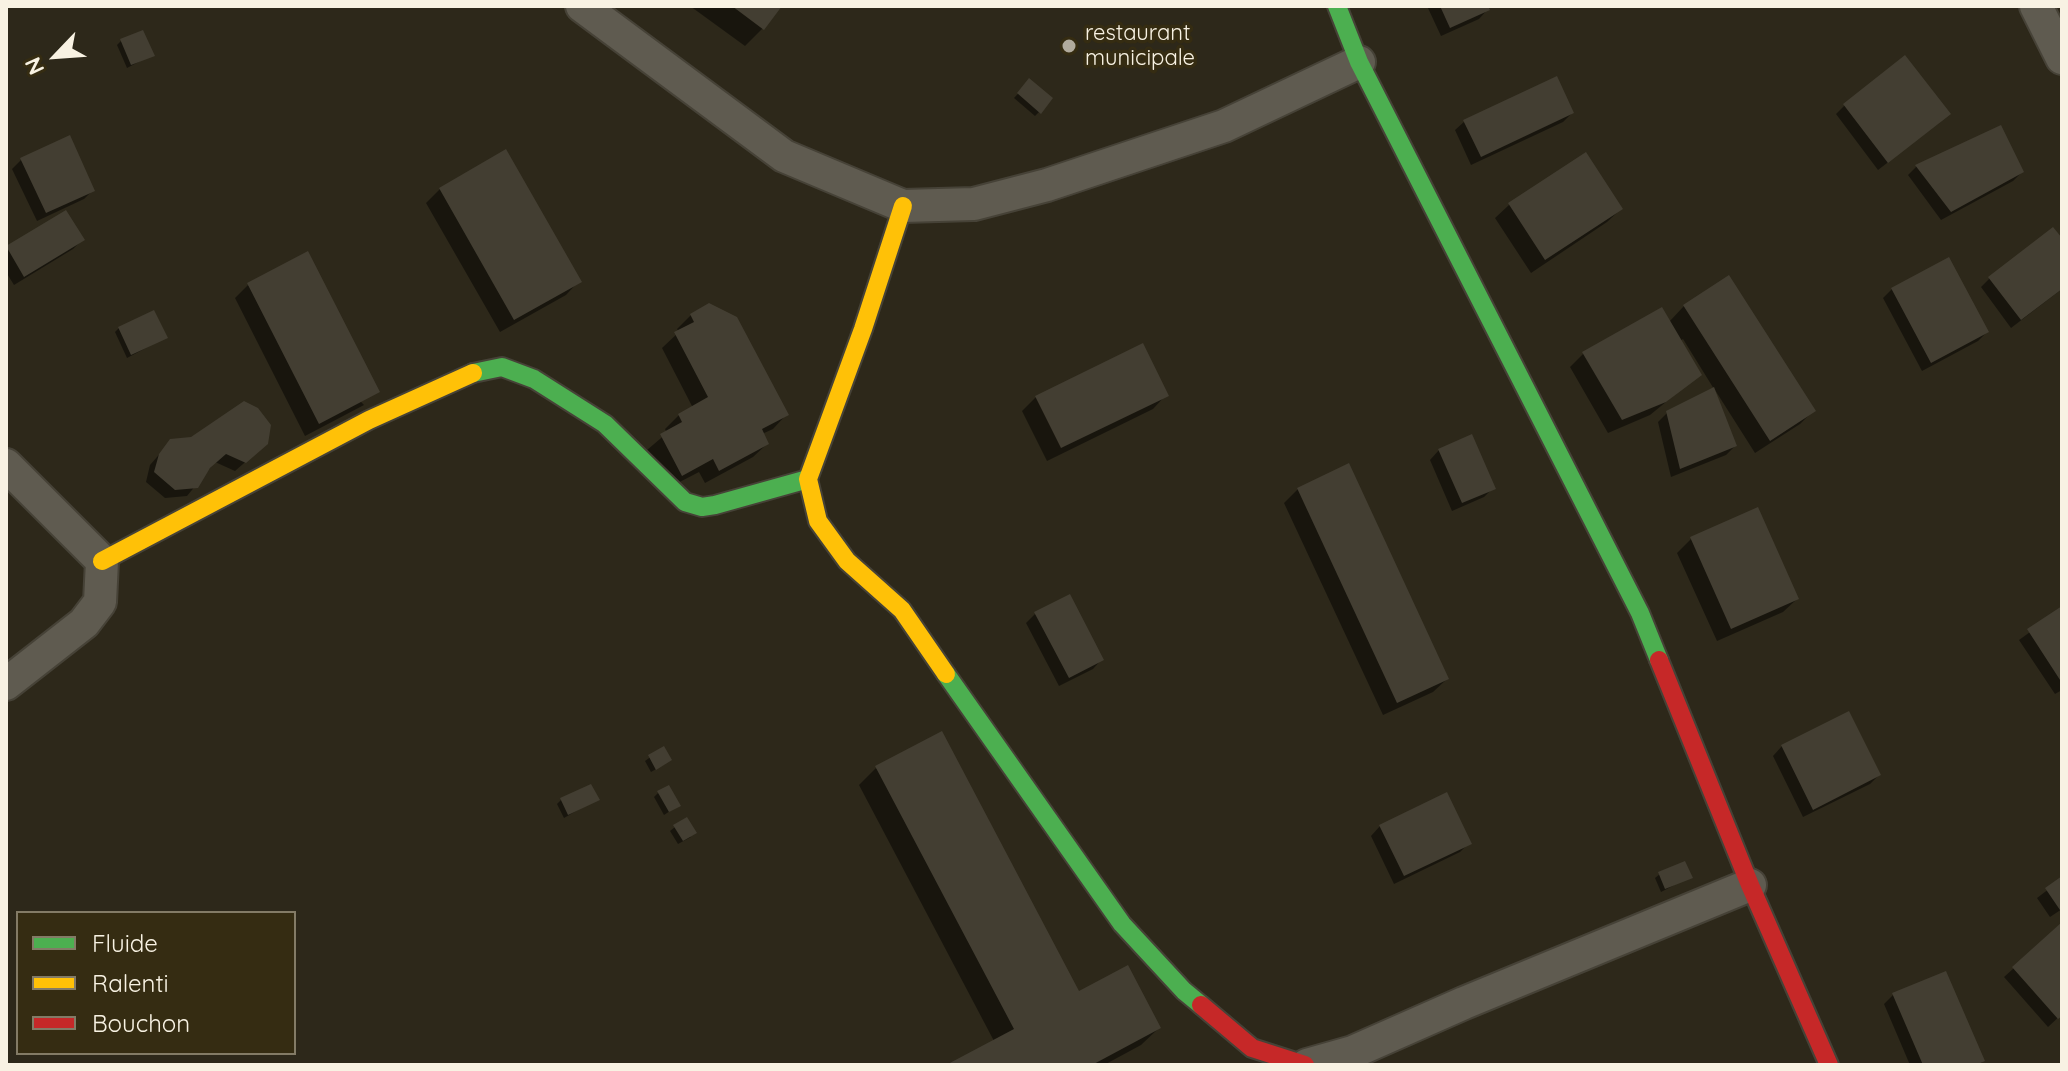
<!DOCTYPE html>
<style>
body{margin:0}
#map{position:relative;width:2068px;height:1071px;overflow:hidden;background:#2d281a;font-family:Quicksand,sans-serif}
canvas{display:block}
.frame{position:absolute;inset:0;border:8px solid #f8f2e3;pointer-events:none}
.legend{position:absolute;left:16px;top:911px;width:280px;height:144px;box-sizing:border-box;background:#352c12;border:2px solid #837b66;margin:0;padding:10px 14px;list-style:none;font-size:24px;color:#f8f2e3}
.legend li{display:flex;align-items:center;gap:16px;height:40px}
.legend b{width:40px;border:2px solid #837b66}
.north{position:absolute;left:16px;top:16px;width:80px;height:80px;-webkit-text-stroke:6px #352c12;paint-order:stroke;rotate:245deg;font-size:22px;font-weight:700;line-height:32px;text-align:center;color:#f8f2e3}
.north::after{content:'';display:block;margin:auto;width:28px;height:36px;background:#f8f2e3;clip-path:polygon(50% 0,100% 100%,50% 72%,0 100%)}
</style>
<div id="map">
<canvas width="2068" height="1071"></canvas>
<div class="frame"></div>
<ul class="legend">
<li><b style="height:10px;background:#4caf50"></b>Fluide</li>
<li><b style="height:10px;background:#ffc107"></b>Ralenti</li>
<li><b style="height:10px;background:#c62828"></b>Bouchon</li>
</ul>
<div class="north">N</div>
</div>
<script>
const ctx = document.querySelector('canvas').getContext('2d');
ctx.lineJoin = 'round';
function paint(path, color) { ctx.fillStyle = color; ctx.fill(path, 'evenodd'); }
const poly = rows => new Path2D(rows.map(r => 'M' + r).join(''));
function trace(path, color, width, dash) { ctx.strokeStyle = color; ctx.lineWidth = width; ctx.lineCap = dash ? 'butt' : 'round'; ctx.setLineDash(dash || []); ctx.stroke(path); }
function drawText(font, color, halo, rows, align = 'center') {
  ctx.font = font + ' Quicksand,sans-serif'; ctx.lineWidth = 7; ctx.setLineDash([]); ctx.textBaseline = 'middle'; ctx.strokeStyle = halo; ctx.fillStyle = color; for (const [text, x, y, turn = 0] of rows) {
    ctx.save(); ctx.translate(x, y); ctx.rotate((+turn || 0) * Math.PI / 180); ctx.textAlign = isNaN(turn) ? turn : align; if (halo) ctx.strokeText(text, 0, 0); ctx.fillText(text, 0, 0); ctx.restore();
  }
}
const shadow = poly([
 [690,6,779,6,763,28,745,46],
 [1427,6,1486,6,1488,9,1479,19,1441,36],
 [121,41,152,55,127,68,117,45],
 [1030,81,1039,112,1035,116,1014,98],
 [1845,105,1939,123,1878,170,1836,114],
 [1572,113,1563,122,1471,165,1455,130,1465,121],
 [1585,154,1621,209,1607,222,1531,273,1495,218,1509,205],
 [21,160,93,190,84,199,37,221,12,169],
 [1917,166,2022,172,2013,181,1941,220,1908,175],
 [440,189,579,281,566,295,500,332,426,203],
 [65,212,82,240,73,249,14,285,6,272,6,248],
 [2062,242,2062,289,2011,328,1981,287,1990,278],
 [248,285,364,405,305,436,235,298],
 [1892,289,1987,332,1978,341,1922,371,1883,298],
 [1684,306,1813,411,1800,424,1755,453,1715,390,1735,446,1726,455,1671,477,1658,422,1668,412,1714,389,1683,339,1680,341,1699,375,1650,415,1608,433,1570,367,1584,353,1669,322],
 [691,315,786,415,773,429,762,434,767,444,753,457,705,483,699,472,668,488,647,450,667,433,665,429,679,415,693,408,662,348,679,332,677,329],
 [119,328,165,338,127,358,115,332],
 [1166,395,1153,409,1047,461,1022,411,1036,397],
 [171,441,267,443,235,471,215,462,187,496,165,498,146,482,150,465],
 [1439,450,1493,488,1484,497,1452,511,1430,460],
 [1298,489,1447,679,1433,692,1383,715,1284,503],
 [1691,539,1797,599,1783,612,1717,641,1677,553],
 [2062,609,2062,690,2055,694,2019,640],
 [1035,614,1102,659,1093,669,1059,686,1026,623],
 [1848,713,1879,775,1870,784,1803,817,1773,756,1782,746],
 [663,748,665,764,651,772,645,761],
 [876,768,1078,994,1159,1028,1141,1045,1104,1065,950,1065,994,1041,859,785],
 [658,793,679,805,664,815,654,797],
 [597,799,564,818,557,804,561,800],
 [1380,826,1469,843,1460,852,1394,884,1371,836],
 [675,827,691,837,678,844,670,831],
 [1660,874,1690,877,1661,892,1655,878],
 [2062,879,2062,909,2050,917,2037,898],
 [2062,925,2062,1014,2048,1027,2004,977],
 [1893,995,1983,1061,1979,1065,1910,1065,1884,1004]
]);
const building = poly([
 [732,6,782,6,764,30],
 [1440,6,1488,6,1490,10,1450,28],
 [143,30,155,56,131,65,120,39],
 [1905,55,1951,114,1888,163,1843,104],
 [1557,76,1574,113,1481,157,1463,120],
 [1029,78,1053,98,1041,114,1017,93],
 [2001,125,2024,172,1951,212,1915,165],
 [70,135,95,191,46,213,20,158],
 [506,149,582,282,514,320,439,188],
 [1586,152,1623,209,1545,260,1508,203],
 [66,210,85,240,24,277,6,246],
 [2053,227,2062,238,2062,289,2021,320,1988,277],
 [308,251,380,392,319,424,247,283],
 [1949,257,1989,332,1931,363,1891,288],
 [1729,275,1816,411,1770,441,1683,305],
 [709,303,737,317,789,415,762,429,769,444,719,471,713,459,682,476,660,434,682,422,678,414,708,397,674,332,694,322,690,314],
 [1662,307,1702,375,1666,402,1622,420,1582,352],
 [154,310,168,338,131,355,118,327],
 [1143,343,1169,396,1061,448,1035,396],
 [1714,387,1737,446,1680,469,1666,411],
 [244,401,258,408,271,425,268,444,246,463,226,454,210,468,198,488,175,490,154,472,159,454,170,439,191,437],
 [1472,434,1496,489,1462,503,1438,449],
 [1349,463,1449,679,1397,703,1297,488],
 [1758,507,1799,599,1731,629,1690,537],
 [1070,594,1104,660,1069,678,1034,612],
 [2062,606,2062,683,2027,629],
 [1849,711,1881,775,1813,810,1781,745],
 [942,731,1079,991,1128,965,1161,1028,1092,1065,946,1065,1014,1029,875,766],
 [664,746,672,760,656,770,648,755],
 [591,784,600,800,568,815,560,798],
 [669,785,681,806,669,812,657,791],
 [1447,792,1472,844,1404,876,1379,825],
 [687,817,697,833,683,841,673,825],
 [1685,861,1693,878,1665,889,1658,872],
 [2062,876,2062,908,2060,910,2045,888],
 [2062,922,2062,1016,2058,1019,2012,967],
 [1946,971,1985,1061,1976,1065,1923,1065,1892,993]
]);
const street = poly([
 [582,6,784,156,903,206,974,204,1047,185,1224,126,1359,62],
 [2036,6,2062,58],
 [6,465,102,561,100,602,84,623,6,684],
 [1307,1065,1353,1052,1464,1003,1750,885]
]);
const fast = poly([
 [1337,6,1359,62,1640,613,1659,660],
 [473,373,502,367,534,379,605,424,685,502,702,507,715,505,808,479],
 [946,674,1122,924,1184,991,1201,1005]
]);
const slow = poly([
 [903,206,863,329,808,479,818,521,847,561,902,610,946,674],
 [102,561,369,420,473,373]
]);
const jam = poly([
 [1659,660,1750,885,1829,1065],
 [1201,1005,1252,1048,1305,1065]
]);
const markers = [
 [1069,46,8,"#b1ab9d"]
];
const poiNames = [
 ["restaurant",1085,33],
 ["municipale",1085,58]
];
paint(shadow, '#0007');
paint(building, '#433e32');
trace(street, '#464237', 36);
trace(fast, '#464237', 22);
trace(slow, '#464237', 22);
trace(jam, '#464237', 22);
trace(street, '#5f5b50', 32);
trace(fast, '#4caf50', 18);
trace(slow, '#ffc107', 18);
trace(jam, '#c62828', 18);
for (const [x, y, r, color] of markers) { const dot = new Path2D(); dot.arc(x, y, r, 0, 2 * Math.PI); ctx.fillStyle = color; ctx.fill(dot); trace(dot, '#352c12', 3); }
drawText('22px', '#f8f2e3', '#352c12', poiNames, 'left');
</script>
